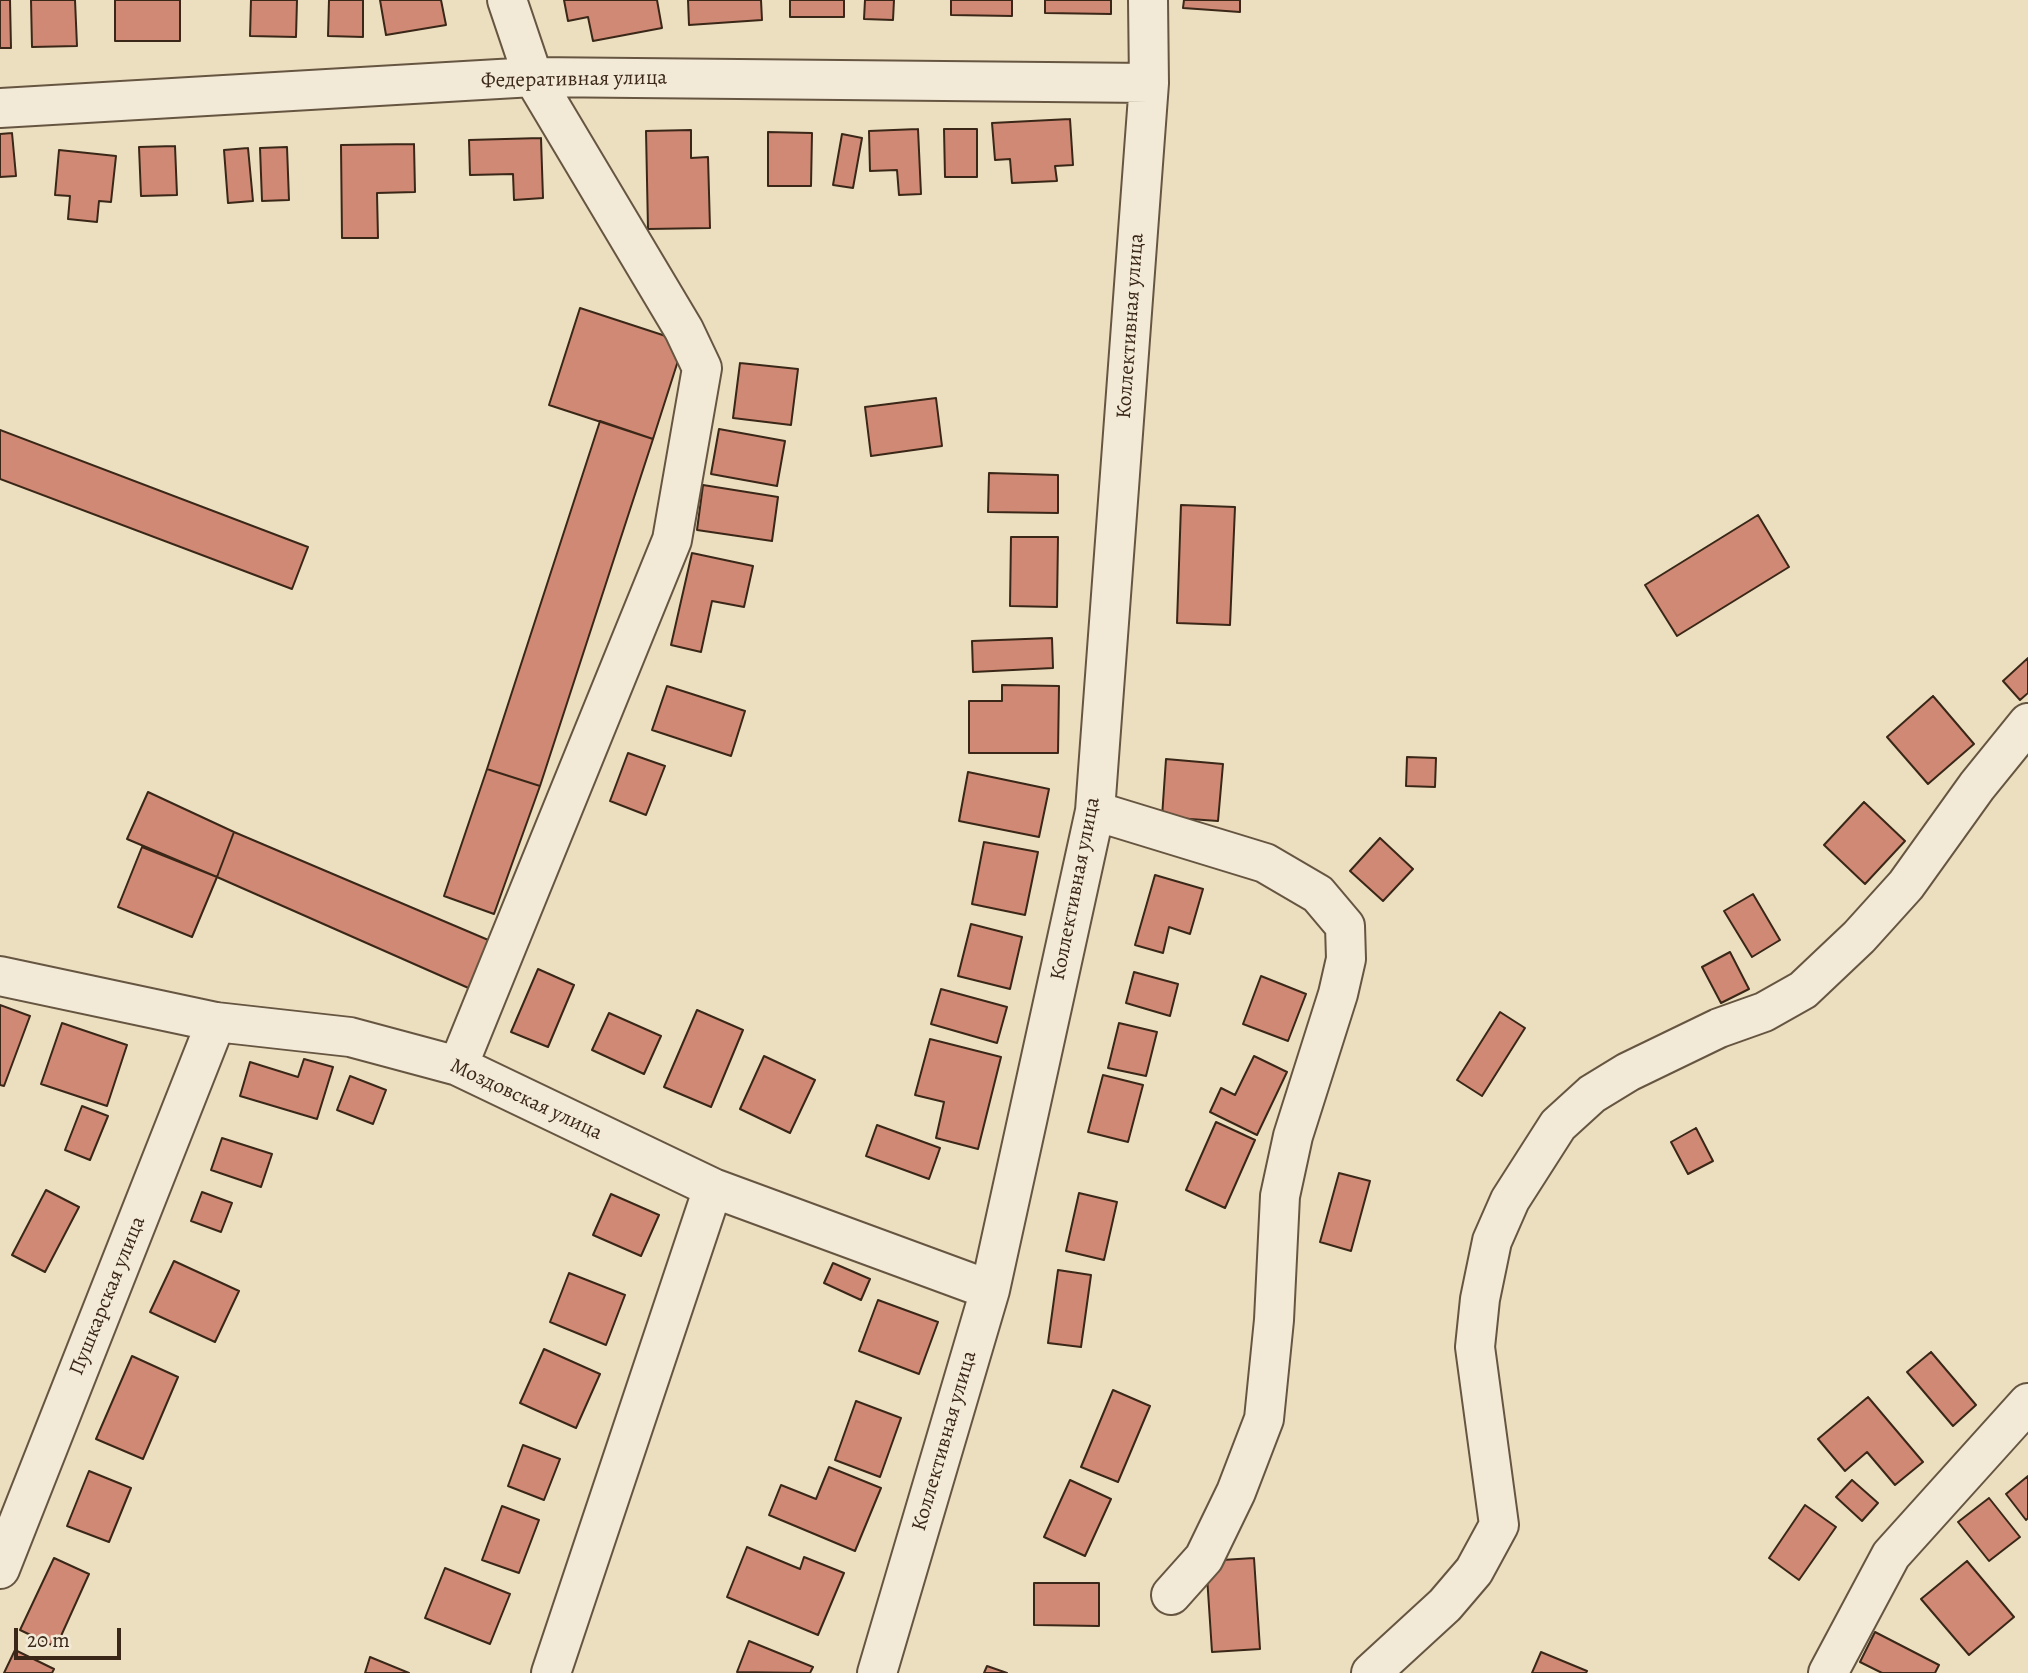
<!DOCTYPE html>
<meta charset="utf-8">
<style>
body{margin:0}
#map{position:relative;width:2028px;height:1673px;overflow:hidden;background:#ebdfc0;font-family:Alegreya,serif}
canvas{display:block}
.scale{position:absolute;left:14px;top:1628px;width:107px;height:32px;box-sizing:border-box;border:4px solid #3a2717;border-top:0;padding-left:9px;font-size:21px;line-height:24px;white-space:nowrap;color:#3a2717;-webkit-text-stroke:5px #f2ead6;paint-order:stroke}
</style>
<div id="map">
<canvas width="2028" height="1673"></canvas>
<div class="scale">20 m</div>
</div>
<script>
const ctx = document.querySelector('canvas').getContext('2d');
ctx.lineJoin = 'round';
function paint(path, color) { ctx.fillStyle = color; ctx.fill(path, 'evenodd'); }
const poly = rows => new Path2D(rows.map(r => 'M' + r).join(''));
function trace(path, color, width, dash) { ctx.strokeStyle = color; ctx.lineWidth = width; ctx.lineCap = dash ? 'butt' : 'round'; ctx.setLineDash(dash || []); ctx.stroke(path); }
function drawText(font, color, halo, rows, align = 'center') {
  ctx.font = font + ' Alegreya,serif'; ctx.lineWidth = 6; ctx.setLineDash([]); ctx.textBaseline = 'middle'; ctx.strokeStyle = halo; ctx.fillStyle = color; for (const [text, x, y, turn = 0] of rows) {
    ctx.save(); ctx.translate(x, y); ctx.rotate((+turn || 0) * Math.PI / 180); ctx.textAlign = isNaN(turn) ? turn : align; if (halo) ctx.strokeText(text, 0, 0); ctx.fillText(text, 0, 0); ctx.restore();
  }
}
const building = poly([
 [0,0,10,0,11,48,0,48,0,0],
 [31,0,75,0,77,46,32,47,31,0],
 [115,0,180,0,180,41,115,41,115,0],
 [251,0,297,0,296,37,250,36,251,0],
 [329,0,363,0,363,37,328,36,329,0],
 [380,0,441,0,446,25,386,35,380,0],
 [564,0,657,0,662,28,593,41,588,17,568,21,564,0],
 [688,0,761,0,762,20,689,25,688,0],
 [790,0,844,0,844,17,790,17,790,0],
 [865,0,894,0,893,20,864,19,865,0],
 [951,0,1012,0,1012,16,951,15,951,0],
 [1045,0,1111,0,1111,14,1045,13,1045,0],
 [1184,0,1240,0,1240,12,1183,8,1184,0],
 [1070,119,1073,165,1055,166,1057,181,1012,183,1010,159,995,160,992,123,1070,119],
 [918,129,921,194,899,195,897,170,870,171,869,131,918,129],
 [944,129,977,129,977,177,945,177,944,129],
 [691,130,691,158,708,157,710,228,648,229,646,131,691,130],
 [768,132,812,133,811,186,768,186,768,132],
 [12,133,16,176,0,177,0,134,12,133],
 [842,134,862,138,853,188,833,185,842,134],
 [541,138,543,198,514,200,513,174,470,175,469,140,541,138],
 [414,144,415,192,377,193,378,238,342,238,341,145,414,144],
 [175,146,177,195,141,196,139,147,175,146],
 [287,147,289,200,262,201,260,148,287,147],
 [248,148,253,201,228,203,224,150,248,148],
 [59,150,116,156,111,202,99,201,97,222,68,219,70,196,55,195,59,150],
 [580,308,684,342,653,439,549,405,580,308],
 [740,363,798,369,791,425,733,418,740,363],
 [936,398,942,446,871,456,865,407,936,398],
 [600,421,653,439,540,786,487,769,600,421],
 [719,429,785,441,777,486,711,474,719,429],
 [0,430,308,547,292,589,0,479,0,430],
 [989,473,1058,475,1058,513,988,512,989,473],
 [703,485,778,497,772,541,697,530,703,485],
 [1181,505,1235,507,1230,625,1177,623,1181,505],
 [1758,515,1789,567,1677,636,1645,585,1758,515],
 [1011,537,1058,537,1057,607,1010,606,1011,537],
 [692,553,753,566,744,607,712,601,701,652,671,645,692,553],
 [1052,638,1053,668,973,672,972,641,1052,638],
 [2028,658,2028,693,2020,700,2003,681,2028,658],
 [1002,685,1059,686,1058,753,969,753,969,701,1002,701,1002,685],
 [667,686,745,711,731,756,652,730,667,686],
 [1933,696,1974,744,1928,784,1887,737,1933,696],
 [628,753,665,766,646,815,610,801,628,753],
 [1407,757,1436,758,1435,787,1406,786,1407,757],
 [1166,759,1223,764,1218,821,1162,817,1166,759],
 [487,769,540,786,494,914,444,896,487,769],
 [968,772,1049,789,1039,837,959,821,968,772],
 [148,792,234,832,217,877,127,839,148,792],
 [1864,802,1905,841,1865,884,1824,845,1864,802],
 [234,832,493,942,473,990,217,877,234,832],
 [1380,838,1413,869,1383,901,1350,871,1380,838],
 [984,842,1038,852,1025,915,972,904,984,842],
 [142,847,217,877,192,937,118,907,142,847],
 [1155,875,1203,889,1190,934,1169,927,1163,953,1135,945,1155,875],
 [1753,894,1780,940,1752,957,1724,911,1753,894],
 [971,924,1022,937,1010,989,958,976,971,924],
 [1730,952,1749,989,1721,1003,1702,967,1730,952],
 [538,969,574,985,548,1047,511,1032,538,969],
 [1134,972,1178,984,1170,1016,1126,1003,1134,972],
 [1261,976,1306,994,1288,1041,1243,1024,1261,976],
 [941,989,1007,1007,997,1043,931,1024,941,989],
 [0,1005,30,1016,4,1086,0,1085,0,1005],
 [697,1010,743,1030,711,1107,664,1087,697,1010],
 [1500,1012,1525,1028,1482,1096,1457,1080,1500,1012],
 [609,1013,661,1036,644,1074,592,1050,609,1013],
 [62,1023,127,1045,107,1106,41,1084,62,1023],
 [1119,1023,1157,1032,1146,1076,1108,1068,1119,1023],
 [930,1039,1001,1057,978,1149,936,1138,944,1102,915,1095,930,1039],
 [764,1056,815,1080,790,1133,740,1109,764,1056],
 [1254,1056,1287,1072,1257,1135,1210,1112,1221,1088,1235,1095,1254,1056],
 [304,1059,333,1067,317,1119,240,1096,250,1062,298,1077,304,1059],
 [1103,1075,1143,1085,1128,1142,1088,1132,1103,1075],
 [350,1076,386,1090,373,1124,337,1110,350,1076],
 [82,1106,108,1116,90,1160,65,1150,82,1106],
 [1216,1122,1255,1140,1225,1208,1186,1190,1216,1122],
 [877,1125,940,1148,929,1179,866,1156,877,1125],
 [1696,1128,1713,1161,1688,1174,1671,1142,1696,1128],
 [222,1138,272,1154,261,1187,211,1170,222,1138],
 [1339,1173,1370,1181,1351,1251,1320,1242,1339,1173],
 [46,1190,79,1207,45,1272,12,1255,46,1190],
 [202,1192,232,1203,221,1232,191,1221,202,1192],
 [1079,1193,1117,1202,1104,1260,1066,1251,1079,1193],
 [611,1194,659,1215,641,1256,593,1235,611,1194],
 [174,1261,239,1291,215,1342,150,1312,174,1261],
 [833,1263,870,1279,861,1300,824,1283,833,1263],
 [1058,1270,1091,1275,1081,1347,1048,1343,1058,1270],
 [569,1273,625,1295,606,1345,550,1322,569,1273],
 [878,1300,938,1322,919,1374,859,1351,878,1300],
 [544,1349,600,1374,576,1428,520,1403,544,1349],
 [1931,1352,1976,1405,1953,1426,1907,1372,1931,1352],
 [132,1356,178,1377,143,1459,96,1439,132,1356],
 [1113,1390,1150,1406,1118,1482,1081,1467,1113,1390],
 [1868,1397,1923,1462,1895,1485,1867,1452,1845,1471,1818,1439,1868,1397],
 [856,1401,901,1418,880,1477,835,1460,856,1401],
 [523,1445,560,1459,544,1500,508,1486,523,1445],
 [829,1467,881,1488,855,1551,769,1515,781,1485,816,1499,829,1467],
 [89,1471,131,1488,109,1542,67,1526,89,1471],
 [2028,1476,2028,1518,2026,1520,2006,1494,2028,1476],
 [1070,1480,1111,1499,1085,1556,1044,1537,1070,1480],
 [1852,1480,1878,1503,1862,1521,1836,1497,1852,1480],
 [1989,1498,2020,1537,1989,1561,1958,1522,1989,1498],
 [1805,1505,1836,1527,1799,1580,1769,1558,1805,1505],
 [502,1506,539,1520,519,1573,482,1560,502,1506],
 [747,1547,800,1569,804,1557,844,1573,818,1635,727,1597,747,1547],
 [54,1558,89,1574,56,1647,20,1630,54,1558],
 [1254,1558,1260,1649,1212,1652,1206,1561,1254,1558],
 [1967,1561,2014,1617,1969,1655,1921,1599,1967,1561],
 [445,1568,510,1594,490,1644,425,1618,445,1568],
 [1034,1583,1099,1583,1099,1626,1034,1625,1034,1583],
 [1875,1632,1939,1665,1935,1673,1882,1673,1860,1662,1875,1632],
 [749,1641,813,1667,810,1673,737,1672,749,1641],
 [15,1650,54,1669,52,1673,4,1673,15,1650],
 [1541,1652,1587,1671,1586,1673,1532,1673,1541,1652],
 [370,1657,409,1673,365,1673,370,1657],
 [987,1666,1007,1673,984,1673,987,1666]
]);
const minor = poly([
 [0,108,533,77,1149,83],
 [1095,811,1265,863,1318,894,1345,926,1346,959,1338,994,1293,1136,1280,1196,1274,1320,1264,1419,1236,1492,1204,1558,1171,1595],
 [0,976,216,1022,350,1037,458,1066,713,1188,990,1290],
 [458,1066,672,540,702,368,684,330,533,77,507,0],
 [0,1569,216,1022],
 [551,1673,713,1188],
 [877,1673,990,1290,1095,811,1149,83,1148,0],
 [1371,1673,1445,1605,1474,1571,1499,1525,1475,1347,1480,1299,1492,1241,1510,1200,1558,1125,1592,1094,1628,1072,1719,1028,1764,1012,1803,990,1859,937,1906,885,1977,786,2028,723],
 [1828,1673,1891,1555,2028,1403]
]);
const streetNames = [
 ["Федеративная улица",574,80,-1],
 ["Коллективная улица",1131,326,-86],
 ["Коллективная улица",1076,889,-79],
 ["Моздовская улица",526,1100,25],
 ["Пушкарская улица",108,1296,-68],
 ["Коллективная улица",945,1441,-74]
];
paint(building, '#d08974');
trace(building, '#3a2717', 2);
trace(minor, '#665541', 42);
trace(minor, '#f2ead6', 38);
drawText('21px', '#3a2717', '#f2ead6', streetNames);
</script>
